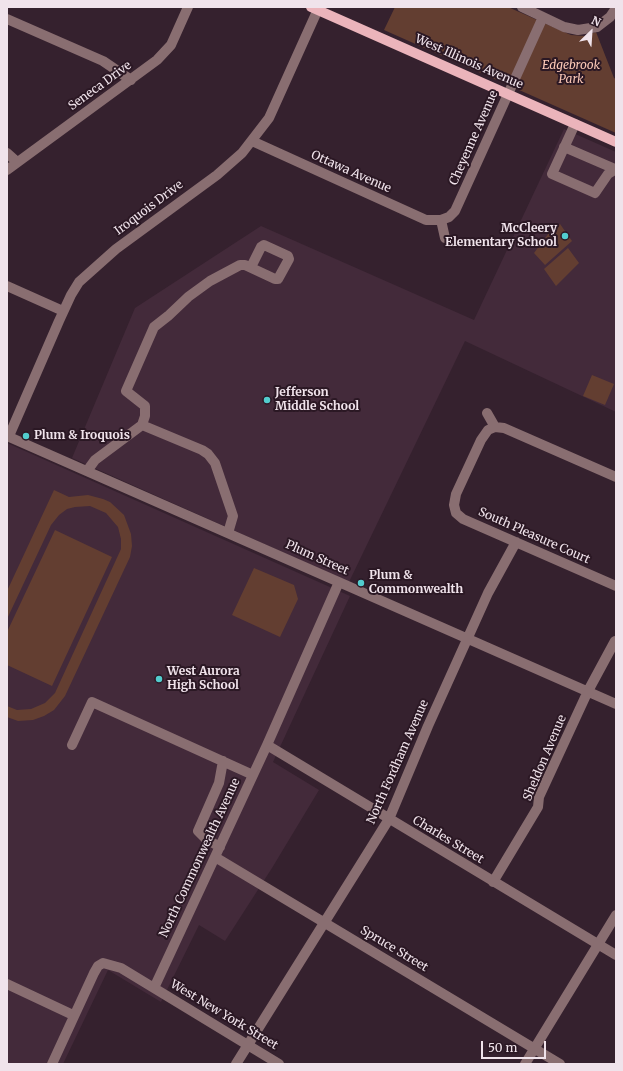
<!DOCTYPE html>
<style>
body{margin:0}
#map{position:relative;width:623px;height:1071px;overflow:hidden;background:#35212e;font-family:Merriweather,serif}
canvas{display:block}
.frame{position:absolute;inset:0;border:8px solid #f0e3eb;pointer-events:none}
.north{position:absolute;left:571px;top:12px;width:40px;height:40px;-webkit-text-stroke:3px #2b1824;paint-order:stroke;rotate:25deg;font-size:11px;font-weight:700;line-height:16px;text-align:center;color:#f0e3eb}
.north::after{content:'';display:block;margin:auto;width:14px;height:18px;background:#f0e3eb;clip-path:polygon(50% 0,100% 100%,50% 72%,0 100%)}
.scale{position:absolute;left:481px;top:1041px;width:65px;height:18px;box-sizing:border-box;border:2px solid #f0e3eb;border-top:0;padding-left:5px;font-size:12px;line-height:14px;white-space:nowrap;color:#f0e3eb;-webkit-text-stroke:3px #2b1824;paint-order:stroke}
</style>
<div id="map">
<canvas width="623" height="1071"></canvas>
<div class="frame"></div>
<div class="north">N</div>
<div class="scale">50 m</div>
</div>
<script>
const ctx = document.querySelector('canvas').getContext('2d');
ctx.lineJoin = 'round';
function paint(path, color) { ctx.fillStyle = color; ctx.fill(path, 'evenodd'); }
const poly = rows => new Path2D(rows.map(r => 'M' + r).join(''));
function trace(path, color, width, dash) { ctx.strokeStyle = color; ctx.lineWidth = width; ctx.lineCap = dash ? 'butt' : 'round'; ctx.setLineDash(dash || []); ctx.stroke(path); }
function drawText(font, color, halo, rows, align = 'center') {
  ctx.font = font + ' Merriweather,serif'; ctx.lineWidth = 4; ctx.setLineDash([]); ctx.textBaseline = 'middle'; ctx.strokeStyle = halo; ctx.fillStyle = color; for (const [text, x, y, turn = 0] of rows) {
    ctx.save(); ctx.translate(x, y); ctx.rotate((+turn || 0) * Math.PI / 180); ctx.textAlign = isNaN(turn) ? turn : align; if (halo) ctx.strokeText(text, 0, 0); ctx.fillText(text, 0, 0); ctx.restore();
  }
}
const built = poly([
 [564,129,616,152,616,412,465,341,349,582,72,458,135,308,261,226,474,320],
 [7,443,350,596,273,762,319,790,272,868,225,941,199,925,161,1002,108,970,63,1064,7,1064]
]);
const green = poly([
 [395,7,508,7,571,35,584,36,596,32,614,78,616,79,616,133,384,30],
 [560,224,572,241,545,265,534,253,549,233],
 [568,248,579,263,556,286,544,269],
 [592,375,614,384,605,405,583,396],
 [54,490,69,497,88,495,103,499,110,502,124,515,131,534,132,546,130,557,65,696,54,710,44,716,33,720,18,721,7,717,7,706,17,710,31,709,45,703,55,693,121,549,121,539,118,527,106,513,90,506,75,507,67,509,59,515,51,525,7,619,7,591],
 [55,530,112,557,52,686,7,665,7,632],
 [254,568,294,585,298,599,280,637,232,615]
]);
const minor = poly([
 [522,7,564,27,578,30,597,27,610,17,616,8],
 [7,19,103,61,131,80],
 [575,124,552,174,595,193,608,174,616,169],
 [252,141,426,220,441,220,449,217,455,211,543,17],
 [564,147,615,169],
 [7,153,17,162],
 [7,170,157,60,171,45,188,7],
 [441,220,445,238],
 [7,286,63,311],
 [487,413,495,427],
 [142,425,145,416,145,406,126,391,154,327,168,316,188,297,210,281,240,265,245,265,275,279,278,279,289,259,288,256,264,245,261,247,251,267],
 [7,436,616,704],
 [9,436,59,321,71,295,79,282,116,249,217,175,242,153,269,118,319,7],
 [87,471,95,460,142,425,202,450,208,454,215,463,233,516,228,533],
 [616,477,504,428,495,427,488,430,481,440,456,494,454,505,456,513,463,519,616,586],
 [72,745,92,702,253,775],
 [267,745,616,955],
 [220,847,206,839,198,831,219,783,223,761],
 [215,857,560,1064],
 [493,882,538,807,539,797,588,691,615,641],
 [7,984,73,1015],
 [154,988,267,745,339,582],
 [52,1064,94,973,98,966,103,963,121,968,279,1064],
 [236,1064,389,819,428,726,488,593,516,542],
 [525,1064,616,915]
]);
const major = poly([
 [311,7,616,142]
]);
const markers = [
 [565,236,4,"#52cdce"],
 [267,400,4,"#52cdce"],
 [26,436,4,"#52cdce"],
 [361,583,4,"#52cdce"],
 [159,679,4,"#52cdce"]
];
const streetNames = [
 ["West Illinois Avenue",469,62,24],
 ["Seneca Drive",100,86,-36],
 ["Cheyenne Avenue",474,138,-66],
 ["Ottawa Avenue",351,172,24],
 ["Iroquois Drive",149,208,-37],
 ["South Pleasure Court",534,536,24],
 ["Plum Street",317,558,24],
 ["Sheldon Avenue",545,758,-67],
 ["North Fordham Avenue",398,762,-66],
 ["Charles Street",448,840,31],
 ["North Commonwealth Avenue",200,858,-65],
 ["Spruce Street",394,949,31],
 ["West New York Street",224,1015,31]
];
const parkNames = [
 ["Edgebrook",571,66],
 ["Park",571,80]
];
const poiNames = [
 ["McCleery",557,229,"right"],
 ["Elementary School",557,243,"right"],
 ["Jefferson",275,393],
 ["Middle School",275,407],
 ["Plum & Iroquois",34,436],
 ["Plum &",369,576],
 ["Commonwealth",369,590],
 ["West Aurora",167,672],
 ["High School",167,686]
];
paint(built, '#432a3a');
paint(green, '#633e31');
trace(minor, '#896e71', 10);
trace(major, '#ebb4bb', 10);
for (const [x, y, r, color] of markers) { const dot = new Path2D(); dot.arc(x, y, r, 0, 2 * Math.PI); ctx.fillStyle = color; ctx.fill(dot); trace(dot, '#2b1824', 1.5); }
drawText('12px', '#f0e3eb', '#2b1824', streetNames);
drawText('italic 12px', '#fac7b6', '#2b1824', parkNames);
drawText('bold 12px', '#f0e3eb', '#2b1824', poiNames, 'left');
</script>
